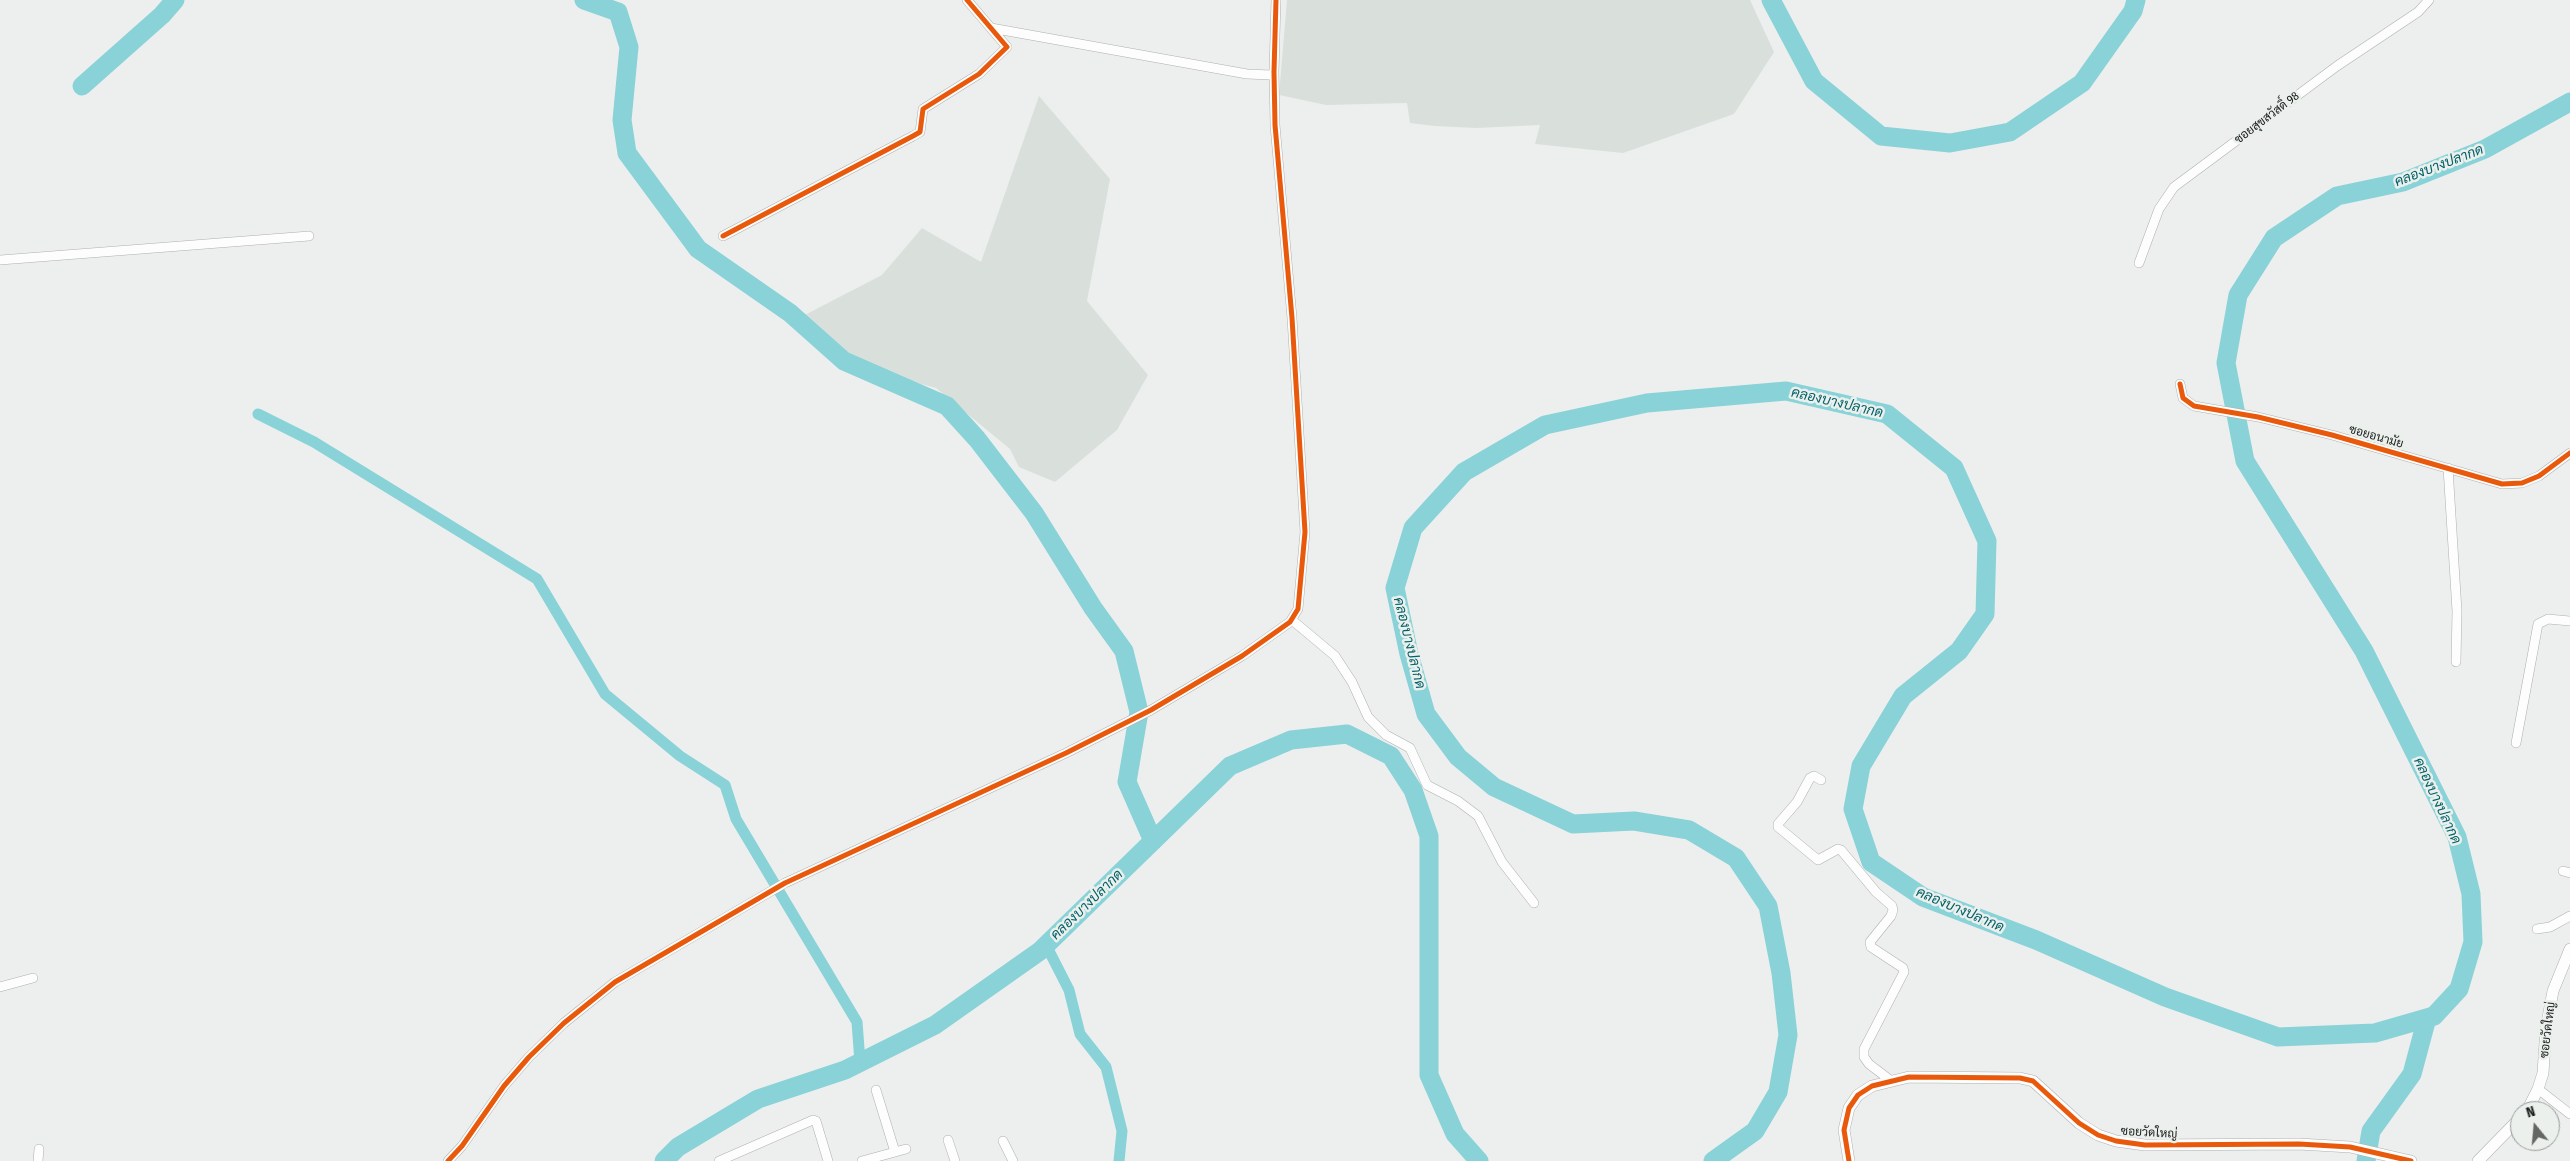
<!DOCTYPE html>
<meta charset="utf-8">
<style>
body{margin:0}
#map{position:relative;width:2570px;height:1161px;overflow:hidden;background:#ecefed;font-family:"Fira Sans Condensed",sans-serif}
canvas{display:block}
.north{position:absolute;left:2510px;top:1101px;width:50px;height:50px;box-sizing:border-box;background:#ebf0ed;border:1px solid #979b99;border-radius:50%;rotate:343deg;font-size:14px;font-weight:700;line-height:20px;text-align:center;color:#1a1c1b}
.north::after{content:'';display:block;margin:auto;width:18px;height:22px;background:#646664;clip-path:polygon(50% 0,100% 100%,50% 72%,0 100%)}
</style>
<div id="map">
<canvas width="2570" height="1161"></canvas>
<div class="north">N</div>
</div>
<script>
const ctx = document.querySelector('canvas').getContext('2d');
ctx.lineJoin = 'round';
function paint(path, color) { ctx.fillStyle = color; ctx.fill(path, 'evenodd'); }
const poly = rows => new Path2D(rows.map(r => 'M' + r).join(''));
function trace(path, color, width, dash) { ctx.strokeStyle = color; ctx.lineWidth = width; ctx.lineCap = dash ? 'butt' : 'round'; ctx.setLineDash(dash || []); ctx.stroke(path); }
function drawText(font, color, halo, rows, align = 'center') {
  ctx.font = font + ' "Fira Sans Condensed",Sarabun,sans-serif'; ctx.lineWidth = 5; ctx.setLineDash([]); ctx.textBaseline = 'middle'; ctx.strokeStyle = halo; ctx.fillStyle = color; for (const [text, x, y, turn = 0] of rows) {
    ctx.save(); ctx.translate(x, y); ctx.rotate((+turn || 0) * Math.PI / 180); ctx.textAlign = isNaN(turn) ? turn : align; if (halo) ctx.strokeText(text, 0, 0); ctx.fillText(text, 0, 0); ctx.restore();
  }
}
const built = poly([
 [1287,0,1750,0,1774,52,1734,114,1623,153,1535,144,1540,125,1477,128,1435,126,1410,123,1407,103,1326,105,1279,95],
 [1039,96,1110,179,1087,301,1148,375,1117,430,1055,482,1019,467,1010,449,936,388,870,370,795,320,882,275,922,228,981,262]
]);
const canal = poly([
 [258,414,314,442,537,579,605,694,680,756,725,785,736,819,857,1022,860,1062],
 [1046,945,1069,990,1080,1034,1106,1067,1122,1131,1119,1161]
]);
const river = poly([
 [584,0,618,12,629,47,622,120,627,153,698,249,790,313,844,361,947,406,977,439,1034,513,1093,608,1124,651,1139,712,1127,782,1153,841],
 [1771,0,1814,81,1881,136,1950,143,2010,132,2082,83,2133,11,2136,0],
 [82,86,162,15,175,0],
 [664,1161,678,1147,758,1099,845,1070,935,1025,1040,951,1230,766,1291,740,1347,734,1391,756,1413,790,1429,836,1429,1075,1455,1134,1479,1161],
 [1713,1161,1755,1131,1778,1092,1788,1035,1781,973,1768,906,1736,858,1689,830,1634,821,1573,824,1494,787,1458,757,1426,714,1409,654,1395,588,1413,528,1464,472,1545,425,1647,403,1786,391,1887,414,1954,468,1987,541,1985,614,1959,651,1903,696,1861,766,1853,809,1871,862,1923,897,2036,940,2165,997,2278,1037,2375,1033,2434,1016,2459,989,2473,942,2471,894,2457,837,2364,651,2245,461,2226,363,2238,295,2274,238,2337,196,2403,182,2485,149,2570,102],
 [2366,1161,2371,1131,2412,1074,2427,1018]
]);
const minor = poly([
 [991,28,1247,74,1271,75,1274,72],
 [723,236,913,136,920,132,923,109,979,74,1007,47,967,0],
 [0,260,309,236],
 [2139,263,2159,209,2174,187,2337,66,2418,12,2429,0],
 [2180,384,2183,398,2194,406,2258,417,2332,435,2502,484,2522,483,2539,476,2570,453],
 [2448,468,2457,611,2456,662],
 [1292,620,1335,656,1352,682,1368,717,1386,735,1410,748,1427,785,1458,801,1478,816,1502,862,1534,903],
 [2516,743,2538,624,2548,619,2570,621],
 [1821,780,1814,776,1810,778,1797,802,1778,824,1778,827,1818,860,1838,849,1841,850,1876,892,1892,906,1893,910,1891,916,1870,942,1871,947,1903,968,1904,972,1864,1049,1864,1057,1869,1064,1890,1080],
 [2563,871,2570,873],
 [2537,929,2550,927,2570,916],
 [0,987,33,978],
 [2538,1089,2570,1114],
 [876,1090,895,1152],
 [948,1140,955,1161],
 [1003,1141,1013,1161],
 [38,1161,39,1149],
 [448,1161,462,1146,504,1086,529,1057,564,1023,615,982,785,883,1066,753,1151,710,1242,656,1290,622,1298,609,1305,532,1292,318,1275,125,1274,72,1276,0],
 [719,1161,813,1120,816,1121,828,1161],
 [862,1161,906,1149]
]);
const tertiary = poly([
 [2527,1111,2538,1089,2543,1073,2546,1028,2553,991,2570,949],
 [1849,1161,1844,1130,1849,1108,1858,1095,1872,1086,1909,1077,2020,1078,2033,1081,2079,1123,2098,1135,2116,1141,2145,1145,2299,1144,2350,1147,2411,1161],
 [2478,1161,2520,1118]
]);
const cycleway = poly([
 [723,236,913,136,920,132,923,109,979,74,1007,47,967,0],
 [2180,384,2183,398,2194,406,2258,417,2332,435,2502,484,2522,483,2539,476,2570,453],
 [448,1161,462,1146,504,1086,529,1057,564,1023,615,982,785,883,1066,753,1151,710,1242,656,1290,622,1298,609,1305,532,1292,318,1275,125,1274,72,1276,0],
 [1849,1161,1844,1130,1849,1108,1858,1095,1872,1086,1909,1077,2020,1078,2033,1081,2079,1123,2098,1135,2116,1141,2145,1145,2299,1144,2350,1147,2411,1161]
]);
const streetNames = [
 ["ซอยสุขสวัสดิ์ 98",2267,118,-37],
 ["ซอยอนามัย",2376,437,16],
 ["ซอยวัดใหญ่",2548,1030,-83],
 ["ซอยวัดใหญ่",2149,1133,3]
];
const waterNames = [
 ["คลองบางปลากด",2439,166,-21],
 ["คลองบางปลากด",1837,403,13],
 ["คลองบางปลากด",1409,643,76],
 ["คลองบางปลากด",2437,801,65],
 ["คลองบางปลากด",1087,905,-44],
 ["คลองบางปลากด",1960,910,23]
];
paint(built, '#d9e0dc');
trace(canal, '#88d2d8', 11);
trace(river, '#88d2d8', 19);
trace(minor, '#aeb0ae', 10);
trace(tertiary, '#aeb0ae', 12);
trace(minor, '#fcfdfc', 9);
trace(tertiary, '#fcfdfc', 11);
trace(cycleway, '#e8590c', 5);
drawText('12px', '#1a1c1b', '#ebf0ed', streetNames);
drawText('italic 14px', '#036169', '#ebf0ed', waterNames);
</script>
